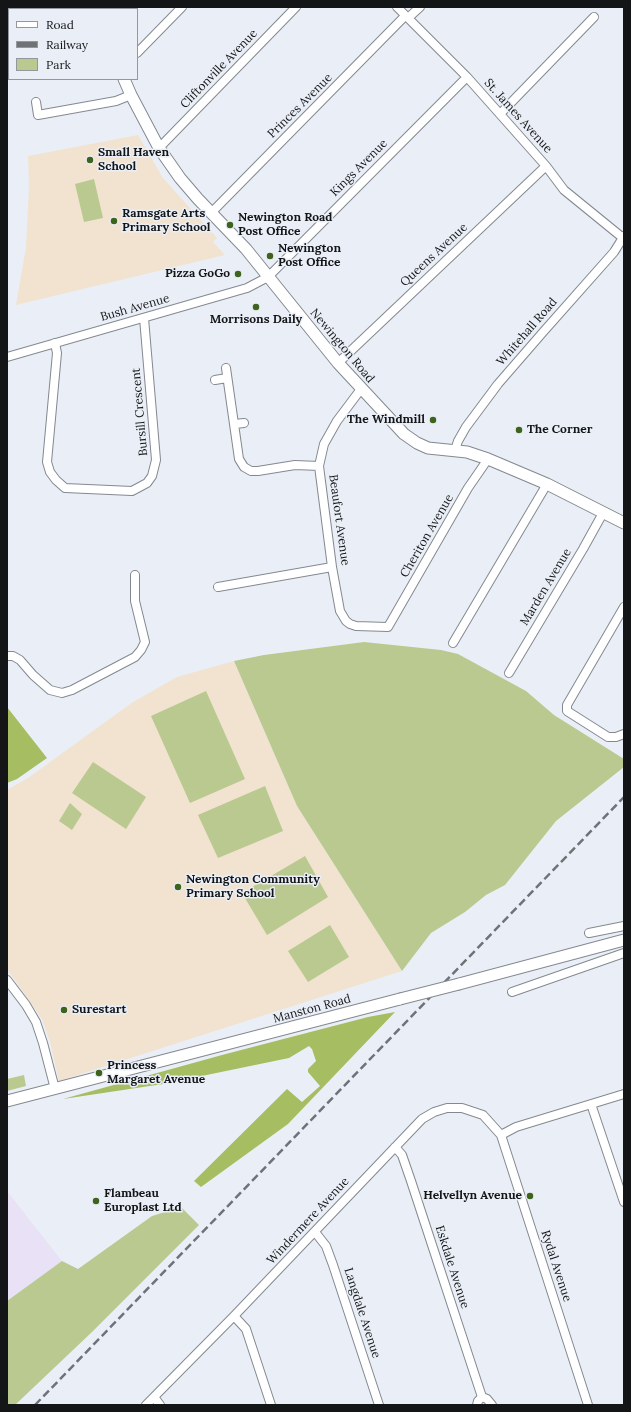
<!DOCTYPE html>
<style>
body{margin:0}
#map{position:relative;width:631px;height:1412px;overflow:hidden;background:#eaeff7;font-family:Lora,serif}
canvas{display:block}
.frame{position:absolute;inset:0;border:8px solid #131517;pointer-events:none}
.legend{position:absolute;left:8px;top:8px;width:130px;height:72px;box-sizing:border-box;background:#eaeff7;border:1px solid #94989d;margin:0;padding:5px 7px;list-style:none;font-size:12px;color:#131517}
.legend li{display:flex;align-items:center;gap:8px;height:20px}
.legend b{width:20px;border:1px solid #94989d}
</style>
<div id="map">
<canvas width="631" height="1412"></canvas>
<div class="frame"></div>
<ul class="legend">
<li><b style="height:5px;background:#fff"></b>Road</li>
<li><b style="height:5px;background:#6f7277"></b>Railway</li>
<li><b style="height:11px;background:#b9c990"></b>Park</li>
</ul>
</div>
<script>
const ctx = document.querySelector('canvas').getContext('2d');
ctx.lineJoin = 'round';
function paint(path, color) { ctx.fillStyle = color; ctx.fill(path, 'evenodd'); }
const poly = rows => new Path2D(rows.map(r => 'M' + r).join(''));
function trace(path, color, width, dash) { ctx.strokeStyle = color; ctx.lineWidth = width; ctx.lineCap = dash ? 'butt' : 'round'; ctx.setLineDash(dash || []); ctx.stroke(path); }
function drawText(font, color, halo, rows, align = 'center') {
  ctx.font = font + ' Lora,serif'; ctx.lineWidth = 3; ctx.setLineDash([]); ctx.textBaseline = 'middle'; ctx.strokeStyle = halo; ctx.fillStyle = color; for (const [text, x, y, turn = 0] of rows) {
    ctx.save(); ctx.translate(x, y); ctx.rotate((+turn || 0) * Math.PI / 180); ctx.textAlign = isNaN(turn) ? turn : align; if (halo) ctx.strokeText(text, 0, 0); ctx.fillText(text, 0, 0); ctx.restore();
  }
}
const commercial = poly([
 [7,1191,62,1261,7,1301]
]);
const education = poly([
 [138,135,163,178,217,238,213,242,225,255,16,305,26,247,29,186,28,156],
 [234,661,297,806,402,971,59,1081,50,1042,42,1019,7,969,7,790,28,778,133,702,177,677]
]);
const green = poly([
 [94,179,103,218,84,222,75,184],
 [364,642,441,650,458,654,526,691,554,715,624,759,624,767,556,821,505,885,486,895,465,912,431,933,402,971,297,806,234,661,264,655],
 [206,691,245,779,190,803,151,716],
 [93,762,146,797,126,829,72,793],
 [265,786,283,831,218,858,198,815],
 [70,803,82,814,72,830,59,821],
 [305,856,328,897,267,935,242,893],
 [330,925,349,957,308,982,288,951],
 [24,1075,26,1086,7,1091,7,1079],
 [181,1207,199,1225,92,1332,15,1405,7,1405,7,1301,62,1261,78,1269,152,1216]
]);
const forest = poly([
 [7,707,47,758,17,779,7,783],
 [395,1012,288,1124,201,1187,194,1181,287,1089,302,1102,320,1086,308,1072,308,1069,316,1061,312,1049,309,1046,289,1058,163,1084,63,1099,222,1055,368,1017]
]);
const street = poly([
 [397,7,467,77,546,166,564,190,623,238],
 [408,18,420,7],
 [137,53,182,7],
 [36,102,38,115,116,101,131,95],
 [500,114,594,17],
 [159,148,296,7],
 [211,213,405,16],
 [55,343,57,353,47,462,50,472,56,480,65,488,132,491,147,483,152,476,156,460,144,318],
 [7,357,247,288,268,277,467,77],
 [338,363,546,166],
 [226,368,239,459,244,467,251,471,258,471,295,465,319,466],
 [215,380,227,378],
 [361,389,337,421,324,444,319,466,332,567,340,611,346,621,350,624,356,626,388,627,468,488,488,459],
 [235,424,244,423],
 [455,450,458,441,466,427,498,384,544,331,614,252,624,236],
 [218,587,332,567],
 [624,607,567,705,567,711,608,737,616,737,624,734],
 [453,643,547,484],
 [7,656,13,656,20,660,33,675,50,690,62,693,72,690,135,657,141,650,145,642,135,601,135,575],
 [509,673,583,549,603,513],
 [589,933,624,926],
 [7,980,26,1005,36,1022,43,1043,55,1089],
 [512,992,624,953],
 [591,1104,624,1202],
 [501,1135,516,1127,624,1094],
 [395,1147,402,1155,411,1181,482,1397],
 [315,1232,326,1246,333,1265,379,1405],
 [234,1316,246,1329,271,1405],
 [154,1397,160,1405],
 [146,1405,234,1316,422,1119,434,1112,447,1108,462,1108,483,1115,501,1135,588,1405],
 [477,1405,478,1401,482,1397,487,1399,492,1405]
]);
const secondary = poly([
 [91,7,92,9],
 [124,79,131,95,159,148,180,178,198,199,246,249,338,363,404,434,417,443,428,448,467,452,488,459,547,484,624,523],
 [459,984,624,940],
 [7,1101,400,999]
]);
const rail = poly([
 [35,1405,624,797]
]);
const secondaryBridge = poly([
 [400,999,459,984]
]);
const markers = [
 [90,160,4,"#3d631d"],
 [114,221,4,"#3d631d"],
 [230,225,4,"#3d631d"],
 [270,256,4,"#3d631d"],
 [238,274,4,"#3d631d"],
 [256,307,4,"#3d631d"],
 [433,420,4,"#3d631d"],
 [519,430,4,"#3d631d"],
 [178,887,4,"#3d631d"],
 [64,1010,4,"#3d631d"],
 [99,1073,4,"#3d631d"],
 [530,1196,4,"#3d631d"],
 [96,1201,4,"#3d631d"]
];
const streetNames = [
 ["Cliftonville Avenue",219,69,-46],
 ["Princes Avenue",300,106,-45],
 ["St. James Avenue",518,116,48],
 ["Kings Avenue",359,168,-45],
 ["Queens Avenue",434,255,-43],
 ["Bush Avenue",135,308,-16],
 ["Whitehall Road",527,332,-49],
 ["Newington Road",342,346,50],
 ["Bursill Crescent",140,412,-95],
 ["Beaufort Avenue",339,520,82],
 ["Cheriton Avenue",427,536,-60],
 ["Marden Avenue",546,587,-59],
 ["Manston Road",312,1009,-15],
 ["Windermere Avenue",308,1221,-47],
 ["Rydal Avenue",556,1266,72],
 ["Eskdale Avenue",452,1267,72],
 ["Langdale Avenue",362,1313,72]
];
const poiNames = [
 ["Small Haven",98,153],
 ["School",98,167],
 ["Ramsgate Arts",122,214],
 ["Primary School",122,228],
 ["Newington Road",238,218],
 ["Post Office",238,232],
 ["Newington",278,249],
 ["Post Office",278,263],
 ["Pizza GoGo",230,274,"right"],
 ["Morrisons Daily",256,320,"center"],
 ["The Windmill",425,420,"right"],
 ["The Corner",527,430],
 ["Newington Community",186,880],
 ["Primary School",186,894],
 ["Surestart",72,1010],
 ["Princess",107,1066],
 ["Margaret Avenue",107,1080],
 ["Flambeau",104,1194],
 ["Europlast Ltd",104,1208],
 ["Helvellyn Avenue",522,1196,"right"]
];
paint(commercial, '#e9e1f6');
paint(education, '#f1e3cf');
paint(green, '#b9c990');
paint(forest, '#a6bd61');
trace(street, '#848990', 10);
trace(secondary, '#848990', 13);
trace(street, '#fff', 8);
trace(secondary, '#fff', 11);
trace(rail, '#6f7277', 2.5, [8, 4]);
trace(secondaryBridge, '#848990', 13, []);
trace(secondaryBridge, '#fff', 11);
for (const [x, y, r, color] of markers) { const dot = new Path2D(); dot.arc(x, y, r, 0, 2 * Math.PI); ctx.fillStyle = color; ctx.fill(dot); trace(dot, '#eaeff7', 1.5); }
drawText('12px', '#131517', '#eaeff7', streetNames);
drawText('bold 12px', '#131517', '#eaeff7', poiNames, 'left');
</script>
